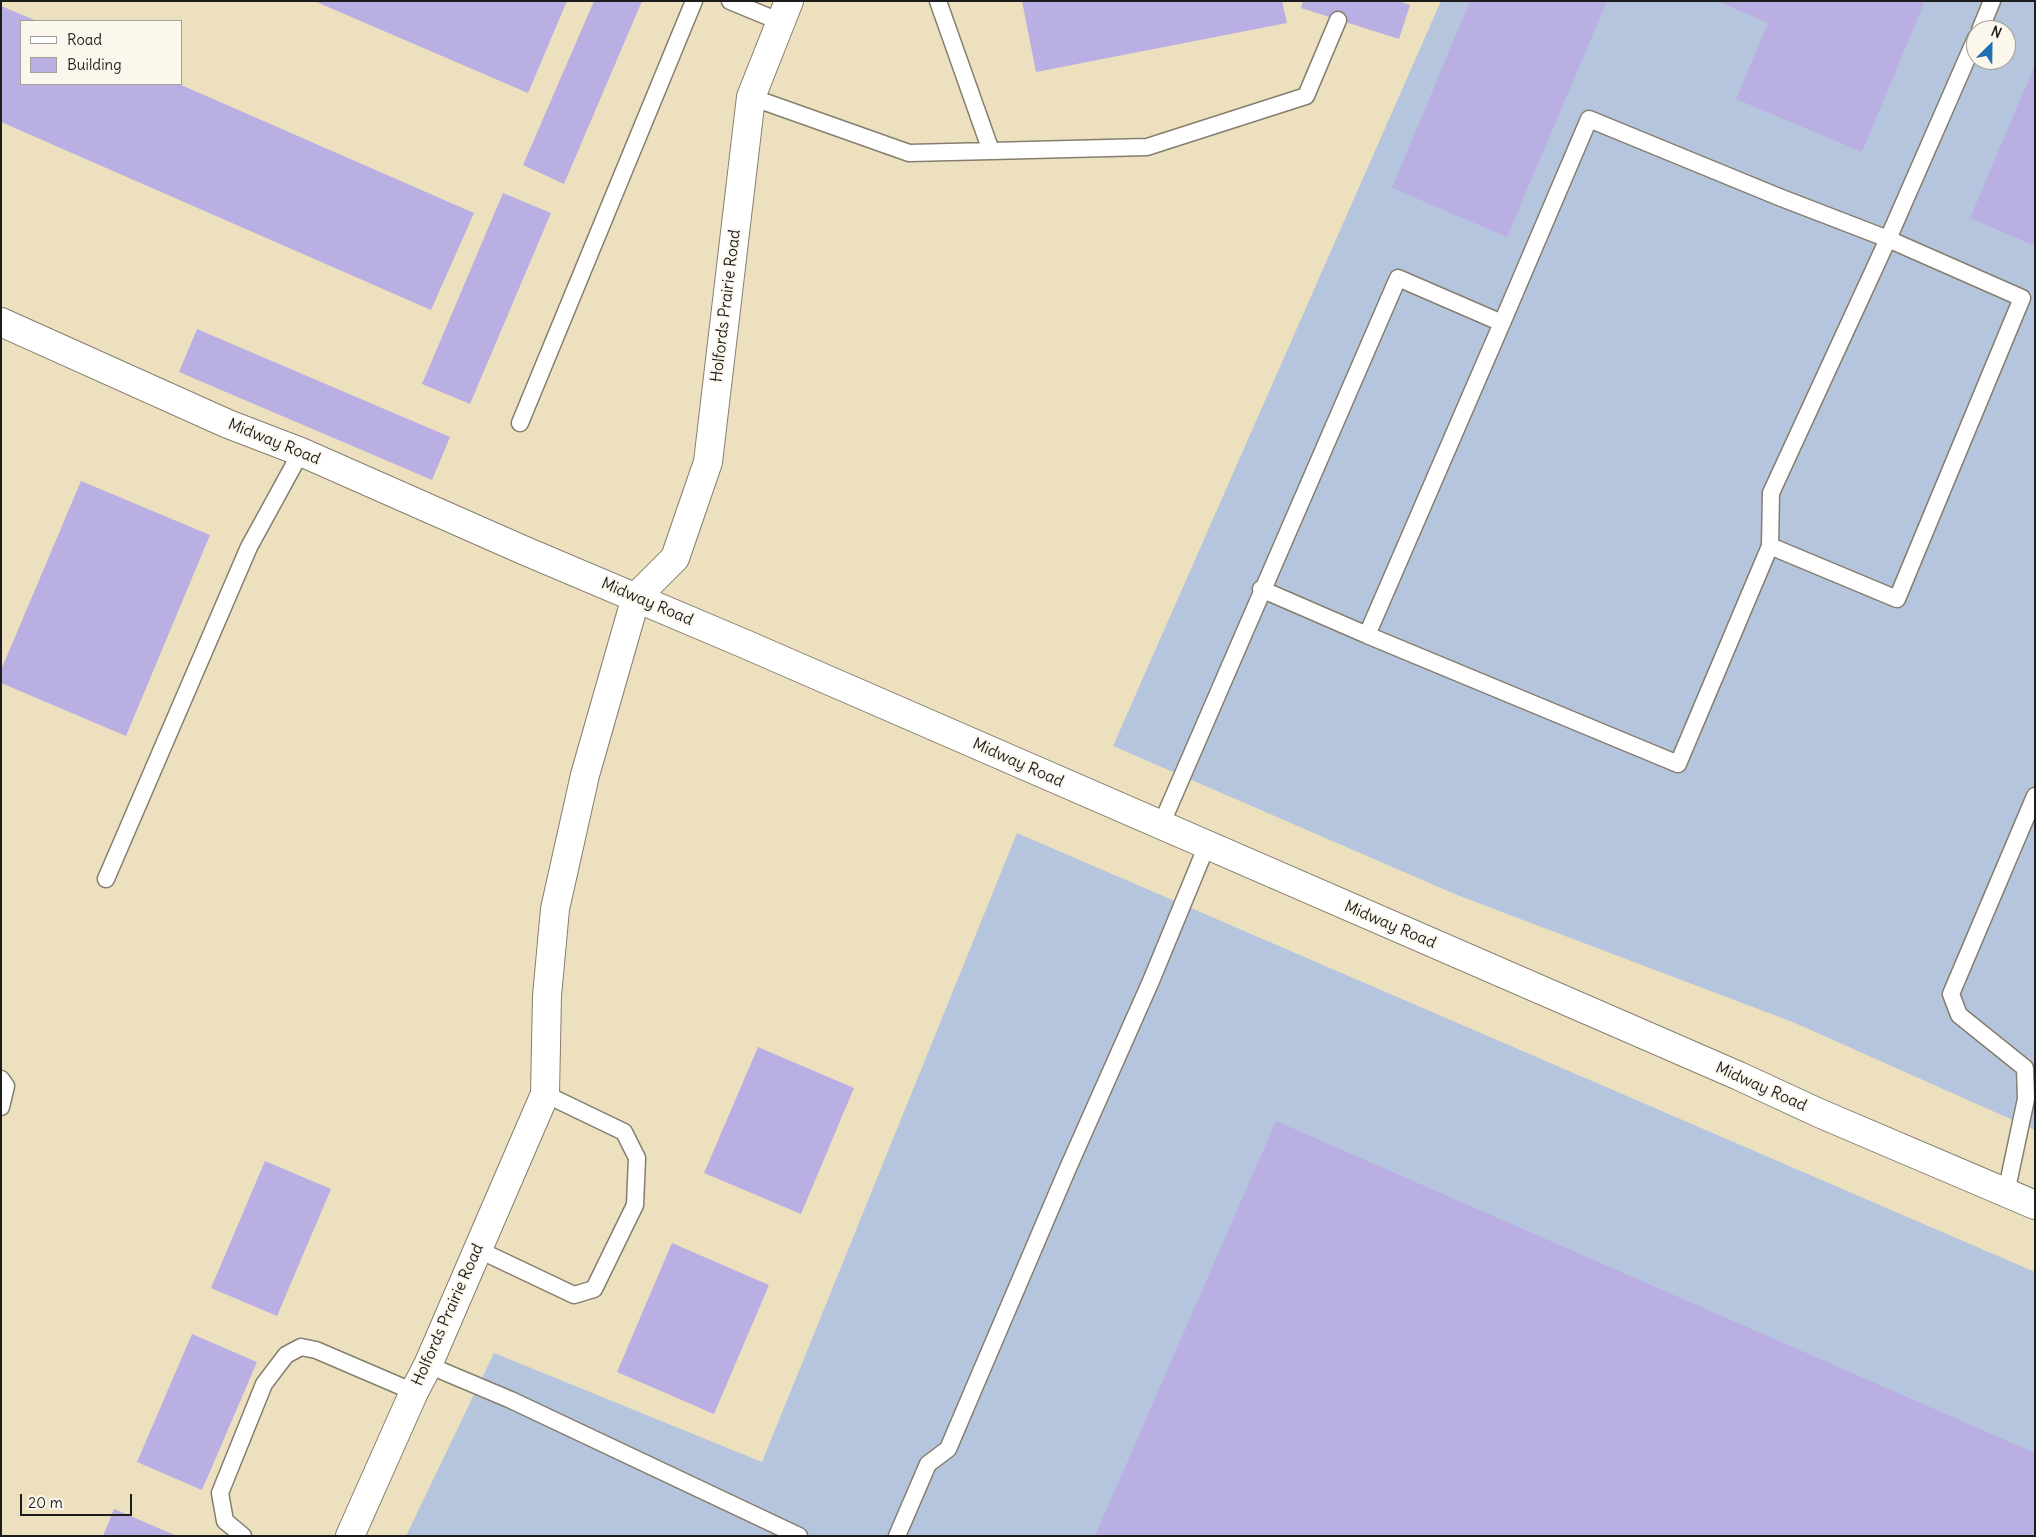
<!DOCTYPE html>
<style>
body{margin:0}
#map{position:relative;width:2036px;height:1537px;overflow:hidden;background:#ede0bf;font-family:Delius,sans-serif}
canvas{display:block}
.frame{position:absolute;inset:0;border:2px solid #1c1c1c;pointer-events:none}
.legend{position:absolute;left:20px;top:20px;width:162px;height:65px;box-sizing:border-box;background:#fbf7ec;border:1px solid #a29f99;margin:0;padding:6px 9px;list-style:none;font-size:15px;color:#1c1c1c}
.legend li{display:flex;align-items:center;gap:10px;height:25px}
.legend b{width:25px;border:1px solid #a29f99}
.north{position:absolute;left:1966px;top:20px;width:50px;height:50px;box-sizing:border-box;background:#fbf7ec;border:1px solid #a29f99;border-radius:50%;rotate:23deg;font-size:14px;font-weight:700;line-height:20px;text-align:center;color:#1c1c1c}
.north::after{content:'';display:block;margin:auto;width:18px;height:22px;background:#1f6fb2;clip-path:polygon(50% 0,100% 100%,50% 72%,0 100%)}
.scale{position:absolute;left:20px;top:1494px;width:112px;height:22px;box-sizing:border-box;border:2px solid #1c1c1c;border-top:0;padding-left:6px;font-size:15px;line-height:18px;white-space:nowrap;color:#1c1c1c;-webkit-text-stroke:4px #fbf7ec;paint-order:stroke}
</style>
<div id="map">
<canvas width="2036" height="1537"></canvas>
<div class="frame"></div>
<ul class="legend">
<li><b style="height:6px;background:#fff"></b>Road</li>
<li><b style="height:14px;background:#baafe2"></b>Building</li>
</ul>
<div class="north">N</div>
<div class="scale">20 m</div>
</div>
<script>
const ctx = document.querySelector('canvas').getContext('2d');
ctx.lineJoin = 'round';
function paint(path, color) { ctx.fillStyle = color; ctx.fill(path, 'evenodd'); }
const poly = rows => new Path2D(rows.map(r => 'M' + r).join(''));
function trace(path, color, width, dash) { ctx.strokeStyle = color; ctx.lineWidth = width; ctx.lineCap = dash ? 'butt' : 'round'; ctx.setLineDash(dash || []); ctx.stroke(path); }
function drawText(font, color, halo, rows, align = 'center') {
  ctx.font = font + ' Delius,sans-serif'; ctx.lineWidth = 4; ctx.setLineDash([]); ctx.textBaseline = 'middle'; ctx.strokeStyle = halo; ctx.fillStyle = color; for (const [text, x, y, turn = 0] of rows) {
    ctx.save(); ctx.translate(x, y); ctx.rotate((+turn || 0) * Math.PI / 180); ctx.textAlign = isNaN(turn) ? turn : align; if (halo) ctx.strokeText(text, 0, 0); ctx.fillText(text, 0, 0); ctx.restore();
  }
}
const industrial = poly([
 [1441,1,2035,1,2035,1130,1795,1023,1457,895,1113,746],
 [1976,30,2006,30,2006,60,1976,60],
 [1017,833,2035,1272,2035,1536,406,1536,494,1353,762,1462]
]);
const building = poly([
 [314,1,567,1,528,93],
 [594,1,642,1,564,184,523,165],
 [1022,1,1282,1,1287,23,1036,72],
 [1303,1,1399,1,1410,5,1399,39,1301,8],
 [1470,1,1607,1,1507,237,1392,188],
 [1717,1,1925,1,1862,152,1736,99,1768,23],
 [1,6,37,21,21,21,21,84,179,84,474,213,431,310,1,122],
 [2035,65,2035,246,1970,218],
 [503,193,551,213,470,404,422,384],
 [197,329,450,437,432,480,179,372],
 [81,481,210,535,126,736,1,683,1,670],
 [758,1047,854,1088,801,1214,704,1173],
 [1276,1121,2035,1453,2035,1536,1095,1536],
 [265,1161,331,1189,277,1316,211,1288],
 [672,1243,769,1285,714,1414,617,1372],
 [192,1334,257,1362,202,1490,137,1462],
 [114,1509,177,1536,103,1536]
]);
const lane = poly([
 [730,1,781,22],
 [1980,30,1992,1],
 [751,97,909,153,991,151,938,1],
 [991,151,1147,147,1306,96,1338,20],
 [520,423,694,1],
 [1261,589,1367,635,1502,323],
 [1367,635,1678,764,1770,546,1771,493,1888,239,1976,38],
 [1161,825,1398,278,1502,323,1589,119,1779,197,1888,239,2022,298,1897,599,1770,546],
 [106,879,249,547,301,452],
 [1,1079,6,1086,1,1107],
 [2006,1193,2026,1099,2025,1068,1959,1015,1951,994,2035,796],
 [477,1249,574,1295,594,1289,635,1205,637,1158,624,1132,545,1094],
 [428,1365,511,1400,799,1536],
 [243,1536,225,1521,220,1493,264,1384,286,1355,301,1347,316,1350,414,1392],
 [897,1536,928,1464,948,1449,1068,1168,1151,981,1207,845]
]);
const street = poly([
 [1,322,228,424,301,452,523,550,745,644,1739,1076,1819,1113,2035,1205],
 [350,1536,414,1392,428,1365,545,1094,547,996,555,909,585,775,636,597,675,558,708,462,751,97,789,1]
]);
const streetNames = [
 ["Holfords Prairie Road",726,306,-83],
 ["Midway Road",274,442,22],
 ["Midway Road",647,602,23],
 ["Midway Road",1018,763,24],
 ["Midway Road",1390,925,23],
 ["Midway Road",1761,1087,24],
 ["Holfords Prairie Road",448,1315,-66]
];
paint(industrial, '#b6c5de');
paint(building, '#baafe2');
trace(lane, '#847e6e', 19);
trace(street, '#847e6e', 30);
trace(lane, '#fff', 16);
trace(street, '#fff', 28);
drawText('16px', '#1c1c1c', '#fbf7ec', streetNames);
</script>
